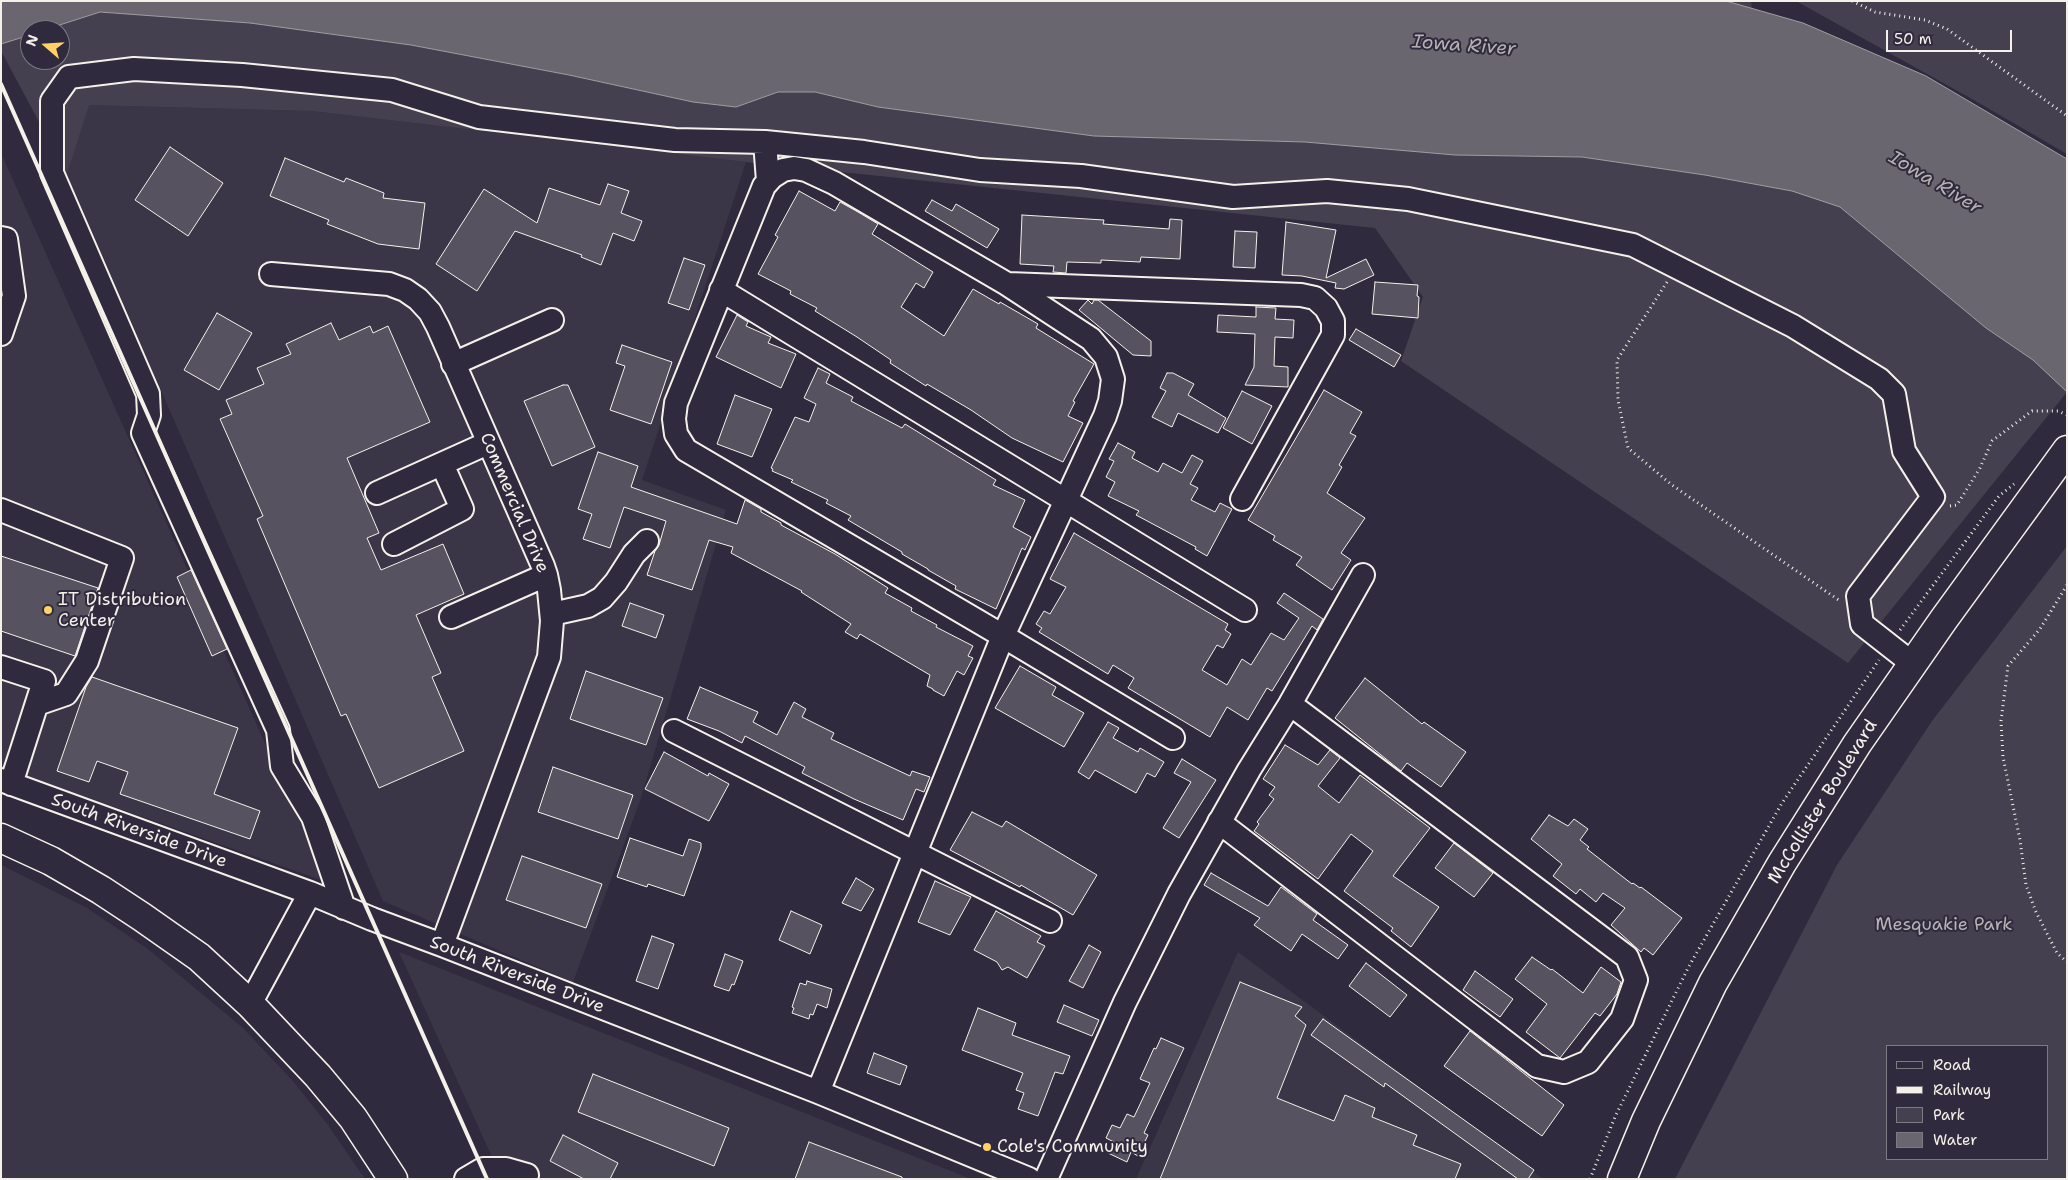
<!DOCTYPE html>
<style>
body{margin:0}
#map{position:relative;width:2068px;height:1180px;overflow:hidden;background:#2f2a3d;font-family:"Shantell Sans",sans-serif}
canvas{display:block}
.frame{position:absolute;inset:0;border:2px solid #f4f1e8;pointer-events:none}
.legend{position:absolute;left:1886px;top:1045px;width:162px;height:115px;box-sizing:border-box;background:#2f2a3d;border:1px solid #7e7a81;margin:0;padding:6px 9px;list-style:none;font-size:15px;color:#f4f1e8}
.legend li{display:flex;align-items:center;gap:10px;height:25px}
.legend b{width:25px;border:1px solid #7e7a81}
.north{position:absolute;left:20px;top:20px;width:50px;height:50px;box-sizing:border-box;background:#2f2a3d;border:1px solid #7e7a81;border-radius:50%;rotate:289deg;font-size:14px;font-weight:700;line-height:20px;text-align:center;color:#f4f1e8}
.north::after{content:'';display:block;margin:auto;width:18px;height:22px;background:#ffd166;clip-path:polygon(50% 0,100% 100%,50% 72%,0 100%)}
.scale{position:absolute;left:1886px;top:30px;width:126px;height:22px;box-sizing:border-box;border:2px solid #f4f1e8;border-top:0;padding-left:6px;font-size:15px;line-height:18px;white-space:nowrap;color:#f4f1e8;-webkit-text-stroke:4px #2f2a3d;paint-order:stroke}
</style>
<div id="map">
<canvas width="2068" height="1180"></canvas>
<div class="frame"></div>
<ul class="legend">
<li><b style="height:6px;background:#2f2a3d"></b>Road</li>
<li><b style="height:6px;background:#f4f1e8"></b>Railway</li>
<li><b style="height:14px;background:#454050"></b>Park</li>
<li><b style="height:14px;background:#6a6670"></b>Water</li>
</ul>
<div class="north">N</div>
<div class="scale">50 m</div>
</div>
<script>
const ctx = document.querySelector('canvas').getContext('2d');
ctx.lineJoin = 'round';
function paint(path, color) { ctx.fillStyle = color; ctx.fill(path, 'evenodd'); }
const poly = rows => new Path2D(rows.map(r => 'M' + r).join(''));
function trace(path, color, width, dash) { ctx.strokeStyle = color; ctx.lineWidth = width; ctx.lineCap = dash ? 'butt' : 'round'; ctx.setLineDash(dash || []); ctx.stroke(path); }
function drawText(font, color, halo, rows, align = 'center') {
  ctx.font = font + ' "Shantell Sans",sans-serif'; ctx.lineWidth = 4; ctx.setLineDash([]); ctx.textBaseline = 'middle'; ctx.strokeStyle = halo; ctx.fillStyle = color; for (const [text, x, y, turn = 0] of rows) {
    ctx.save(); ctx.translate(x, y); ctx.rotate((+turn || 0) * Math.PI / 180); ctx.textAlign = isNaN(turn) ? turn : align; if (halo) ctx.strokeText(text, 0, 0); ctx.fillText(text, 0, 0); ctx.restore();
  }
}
const built = poly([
 [88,105,312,111,746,162,642,480,726,510,640,801,573,982,383,901,67,174],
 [1,153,327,882,1,767],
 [1,865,87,908,148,949,243,1028,292,1080,328,1125,365,1179,1,1179],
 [399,952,971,1179,502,1179],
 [1238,952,1543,1179,1136,1179]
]);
const green = poly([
 [1726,1,1751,1,1752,9],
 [1796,1,2067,1,2067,154,1972,99],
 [100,12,250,23,411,45,569,75,693,102,736,107,778,92,815,92,878,107,1094,136,1305,142,1455,155,1582,157,1705,175,1792,191,1840,207,1986,328,2033,360,2067,392,1848,663,1401,361,1423,297,1375,228,746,162,312,111,89,105,67,174,1,51,1,44,30,35,30,60,60,60,60,30,44,30],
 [2067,546,2067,1179,1675,1179,1837,865,1932,721],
 [2047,1046,2047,1159,1887,1159,1887,1046]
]);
const water = poly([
 [1,1,1726,1,1803,23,1926,76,2067,159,2067,392,2033,360,1986,328,1840,207,1792,191,1705,175,1582,157,1455,155,1305,142,1094,136,878,107,815,92,778,92,736,107,693,102,569,75,411,45,250,23,100,12,44,30,30,30,30,35,1,44,1,1]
]);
const building = poly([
 [170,147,223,183,188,236,135,200,170,147],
 [285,158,344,182,346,178,384,193,383,198,425,203,419,249,378,244,327,224,329,220,270,196,285,158],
 [608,184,629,191,621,213,642,221,634,241,613,233,601,265,581,257,582,255,515,231,477,291,436,264,484,189,537,223,549,188,600,205,608,184],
 [799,191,835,211,840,202,858,212,878,224,872,234,933,272,924,288,916,283,901,307,944,336,973,289,999,304,1000,302,1038,324,1036,328,1094,364,1073,401,1075,402,1068,416,1083,423,1063,462,1012,438,971,410,927,384,926,386,890,363,891,360,857,337,815,311,817,308,790,294,791,291,758,274,778,237,775,235,799,191],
 [932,200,952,211,956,204,999,229,987,248,925,211,932,200],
 [1022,215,1104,220,1103,224,1169,229,1170,219,1182,220,1180,259,1141,257,1140,262,1101,260,1101,263,1067,262,1066,273,1053,272,1054,266,1020,264,1022,215],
 [1286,222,1336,230,1326,278,1366,259,1374,275,1344,289,1335,288,1336,283,1302,276,1282,275,1286,222],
 [1235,231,1257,232,1255,268,1233,267,1235,231],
 [684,258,705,265,689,310,668,303,684,258],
 [1375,282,1418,285,1417,296,1419,297,1418,318,1372,314,1375,282],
 [1088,300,1092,304,1094,300,1098,300,1151,341,1151,356,1133,355,1079,310,1088,300],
 [1256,307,1276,308,1275,319,1294,320,1293,338,1275,337,1274,366,1288,367,1288,387,1245,385,1254,367,1255,334,1217,332,1218,315,1256,317,1256,307],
 [217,313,252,333,219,390,184,370,217,313],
 [737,315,748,322,746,326,771,337,768,343,796,354,781,388,716,357,737,315],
 [331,323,339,340,370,326,373,333,388,326,430,422,347,458,379,533,367,538,381,570,443,544,464,594,416,615,441,673,432,677,464,751,379,788,346,714,341,716,257,519,263,516,220,419,232,414,226,400,264,384,257,368,291,354,286,344,331,323],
 [1356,329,1401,355,1394,367,1349,340,1356,329],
 [622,345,672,362,651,424,610,410,625,366,616,363,622,345],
 [818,368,830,374,826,383,853,397,851,401,902,428,905,424,996,480,993,485,1025,500,1013,527,1031,537,1025,550,1022,548,996,609,955,589,956,586,928,570,928,569,902,554,902,552,848,520,851,516,826,503,828,500,791,482,793,480,772,471,773,469,771,468,795,417,809,422,816,404,804,398,818,368],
 [1167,373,1173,373,1194,384,1188,395,1226,418,1218,433,1178,413,1172,427,1152,417,1166,391,1160,388,1167,373],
 [563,385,568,385,595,447,552,466,524,401,563,385],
 [1324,390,1362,412,1350,433,1356,436,1339,465,1342,467,1327,493,1365,518,1341,553,1351,560,1332,590,1296,565,1302,557,1273,540,1275,536,1248,520,1324,390],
 [1242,391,1272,406,1252,444,1223,428,1242,391],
 [735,395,772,409,752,457,717,444,735,395],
 [1118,443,1135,452,1132,458,1158,472,1163,463,1182,473,1192,455,1203,461,1190,484,1198,488,1191,500,1215,512,1220,503,1232,509,1207,556,1195,549,1196,547,1136,515,1139,511,1108,496,1115,482,1106,477,1114,461,1109,459,1118,443],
 [598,452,638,466,631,487,737,524,745,500,761,509,761,512,781,523,781,525,835,554,888,588,885,593,912,608,911,611,937,625,936,627,973,646,968,656,973,658,964,675,957,671,944,696,933,690,933,689,927,686,930,675,860,634,857,639,845,632,851,624,801,592,802,591,731,553,733,547,709,540,692,590,647,575,655,551,659,545,666,521,624,507,610,548,583,539,592,514,578,509,598,452],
 [1074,533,1228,624,1225,630,1231,634,1223,648,1217,645,1202,670,1227,685,1242,659,1251,665,1271,633,1284,640,1299,618,1277,603,1284,593,1323,619,1317,630,1312,626,1272,691,1267,688,1248,720,1227,707,1210,737,1128,688,1134,678,1113,665,1108,674,1039,632,1042,628,1036,624,1044,611,1050,614,1066,587,1050,579,1074,533],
 [1,556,98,588,75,656,1,631,1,556],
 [191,570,227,649,212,656,177,577,191,570],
 [630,603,664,615,656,638,622,626,630,603],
 [1020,666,1056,687,1052,695,1084,713,1064,747,995,708,1020,666],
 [586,671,663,698,646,745,570,719,586,671],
 [92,677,238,728,214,794,260,811,250,839,120,794,128,772,97,761,89,782,57,771,86,687,92,677],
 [1365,678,1422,724,1424,722,1466,752,1441,787,1407,763,1401,771,1335,718,1365,678],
 [700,687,758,712,753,722,777,735,794,702,806,709,802,717,834,733,831,739,910,776,912,771,930,777,924,792,916,789,903,820,854,799,802,773,805,767,745,736,742,743,719,731,687,719,700,687],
 [1108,722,1119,728,1113,738,1138,752,1140,748,1164,762,1155,777,1147,773,1136,793,1095,770,1089,779,1078,772,1108,722],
 [1285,745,1318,765,1330,750,1340,758,1318,786,1339,803,1360,775,1430,828,1393,876,1439,907,1411,947,1391,931,1393,928,1344,891,1373,851,1351,834,1318,879,1254,831,1259,824,1257,822,1274,799,1269,795,1275,787,1263,779,1285,745],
 [664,752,708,776,709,773,729,784,709,821,645,789,664,752],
 [1182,759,1216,780,1179,838,1163,828,1191,782,1174,773,1182,759],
 [553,767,633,795,618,839,538,812,553,767],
 [972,812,1002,827,1006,821,1097,875,1073,915,1021,885,1020,887,950,850,972,812],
 [1549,815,1568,826,1574,819,1588,829,1580,840,1589,847,1587,849,1632,884,1633,883,1640,888,1641,887,1682,918,1653,955,1644,948,1641,952,1611,925,1625,908,1603,893,1596,902,1580,889,1576,894,1553,876,1562,864,1531,839,1549,815],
 [630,838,683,856,689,839,701,843,701,848,684,896,648,884,647,887,617,877,630,838],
 [1454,843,1493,873,1474,897,1435,868,1454,843],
 [522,856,602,884,586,928,506,900,522,856],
 [1211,873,1268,906,1281,887,1317,914,1313,920,1348,945,1338,959,1302,934,1291,951,1254,925,1260,918,1204,885,1211,873],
 [856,878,874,889,861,911,842,903,856,878],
 [935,881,971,897,950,935,918,922,935,881],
 [791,911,822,925,810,954,779,940,791,911],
 [996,911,1041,936,1037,942,1045,946,1027,978,1008,967,1002,970,997,962,974,950,996,911],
 [652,936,674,944,658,989,636,981,652,936],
 [1089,945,1101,952,1083,988,1069,981,1089,945],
 [725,954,743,961,734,985,732,984,729,991,714,986,725,954],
 [1532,957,1551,970,1552,969,1583,993,1601,967,1621,982,1617,994,1600,1016,1595,1013,1560,1058,1526,1032,1547,1004,1515,979,1532,957],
 [1366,963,1407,995,1390,1017,1349,986,1366,963],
 [1475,971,1513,999,1500,1017,1463,990,1475,971],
 [807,981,832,989,827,1008,817,1004,813,1015,810,1014,809,1019,792,1013,794,1008,792,1007,800,983,806,985,807,981],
 [1240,982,1302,1007,1295,1016,1306,1025,1277,1098,1334,1121,1345,1095,1375,1108,1372,1117,1417,1135,1413,1145,1461,1164,1455,1179,1160,1179,1240,982],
 [1064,1005,1099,1020,1092,1036,1057,1022,1064,1005],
 [978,1008,1016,1023,1012,1035,1070,1056,1063,1074,1055,1072,1038,1116,1018,1109,1024,1093,1016,1090,1023,1073,962,1050,978,1008],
 [1323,1019,1534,1170,1528,1179,1518,1179,1385,1083,1384,1087,1311,1035,1323,1019],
 [1470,1031,1564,1105,1542,1136,1444,1066,1470,1031],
 [1161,1038,1184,1048,1144,1133,1148,1135,1138,1156,1131,1152,1127,1162,1108,1153,1114,1142,1106,1138,1112,1125,1120,1128,1127,1114,1134,1117,1150,1083,1140,1079,1154,1048,1156,1049,1161,1038],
 [874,1053,907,1066,900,1085,867,1073,874,1053],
 [593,1074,729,1128,714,1166,578,1112,593,1074],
 [563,1135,618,1163,610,1179,584,1179,550,1161,563,1135],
 [809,1142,902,1177,902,1179,795,1179,809,1142]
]);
const path = poly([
 [1852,1,1875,12,1925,20,1947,29,2067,116],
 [1667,282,1617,360,1618,400,1628,448,1672,485,1840,601],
 [1950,506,1957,505,1980,468,1992,441,2032,411,2058,411,2067,415],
 [2067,585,2040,629,2008,666,2001,721,2003,757,2020,840,2026,885,2036,912,2057,953,2067,962],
 [1900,630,1999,496,2014,484],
 [1590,1179,1615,1117,1688,968,1782,803,1879,660]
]);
const minor = poly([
 [768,181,765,142,864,152,980,170,1081,176,1233,197,1327,191,1408,199,1633,245,1793,326,1879,379,1894,394,1904,451,1933,497,1858,596,1862,624,1913,664],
 [1,238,6,239,14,296,1,334],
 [271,274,389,284,405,290,418,299,430,312,438,327,543,566,546,575,549,590,552,621,549,657,442,945],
 [1008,284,1301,295,1315,298,1326,308,1333,321,1333,335,1242,499],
 [721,290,1245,610],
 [453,364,552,320],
 [377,493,488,443],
 [1,510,122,558,87,661,66,694,37,704],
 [394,544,462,509,442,464],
 [552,614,588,606,602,598,616,582,634,554,647,541],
 [451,617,546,575],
 [1,667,44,681,11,784],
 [674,731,1050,921],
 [1,780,310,893,372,919,442,945,818,1092,1029,1179],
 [1219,822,1537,1066,1564,1072,1588,1062,1622,1019,1636,980,1627,957,1290,704],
 [344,908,313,817,282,766,278,730,143,433,149,415,148,394,52,173,52,101,69,77,134,69,242,75,392,90,479,117,675,140,765,142],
 [250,1004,310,893],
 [818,1092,1003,636,686,450,676,434,674,419,676,403,764,186,772,177,783,170,794,168,806,170,834,183,1007,284,1091,339,1106,357,1113,379,1110,401,1105,416,1003,636,1173,738],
 [466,1179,483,1169,506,1169,527,1175],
 [1046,1179,1125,1002,1179,894,1249,770,1290,704,1363,575]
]);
const major = poly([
 [1,838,51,861,101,890,142,917,199,957,250,1004,318,1076,353,1118,393,1179],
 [1622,1179,1646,1121,1713,983,1782,863,1857,744,1944,619,2067,450]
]);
const rail = poly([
 [1,84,487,1179]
]);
const markers = [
 [48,610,5,"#ffd166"],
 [987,1147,5,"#ffd166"]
];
const streetNames = [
 ["Commercial Drive",514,503,67],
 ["McCollister Boulevard",1823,802,-58],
 ["South Riverside Drive",139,831,20],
 ["South Riverside Drive",517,975,21]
];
const poiNames = [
 ["IT Distribution",58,600],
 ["Center",58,621],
 ["Cole's Community",997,1147]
];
const parkNames = [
 ["Mesquakie Park",1944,925]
];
const waterNames = [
 ["Iowa River",1464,46,4],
 ["Iowa River",1935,183,31]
];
paint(built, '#3b3647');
paint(green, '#454050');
paint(water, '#6a6670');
trace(water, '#a19ea0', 1);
paint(building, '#56525f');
trace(building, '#f4f1e8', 1);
trace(minor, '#f4f1e8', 26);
trace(major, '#f4f1e8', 31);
trace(path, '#f4f1e8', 3, [1, 4]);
trace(minor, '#2f2a3d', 22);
trace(major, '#2f2a3d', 28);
trace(rail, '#f4f1e8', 4);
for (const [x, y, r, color] of markers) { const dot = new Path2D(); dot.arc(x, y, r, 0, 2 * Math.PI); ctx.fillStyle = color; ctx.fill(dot); trace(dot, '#2f2a3d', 2); }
drawText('18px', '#f4f1e8', '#2f2a3d', streetNames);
drawText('18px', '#f4f1e8', '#2f2a3d', poiNames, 'left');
drawText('18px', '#b7b3b3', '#2f2a3d', parkNames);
drawText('italic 19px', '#b6b2b2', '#2f2a3d', waterNames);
</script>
